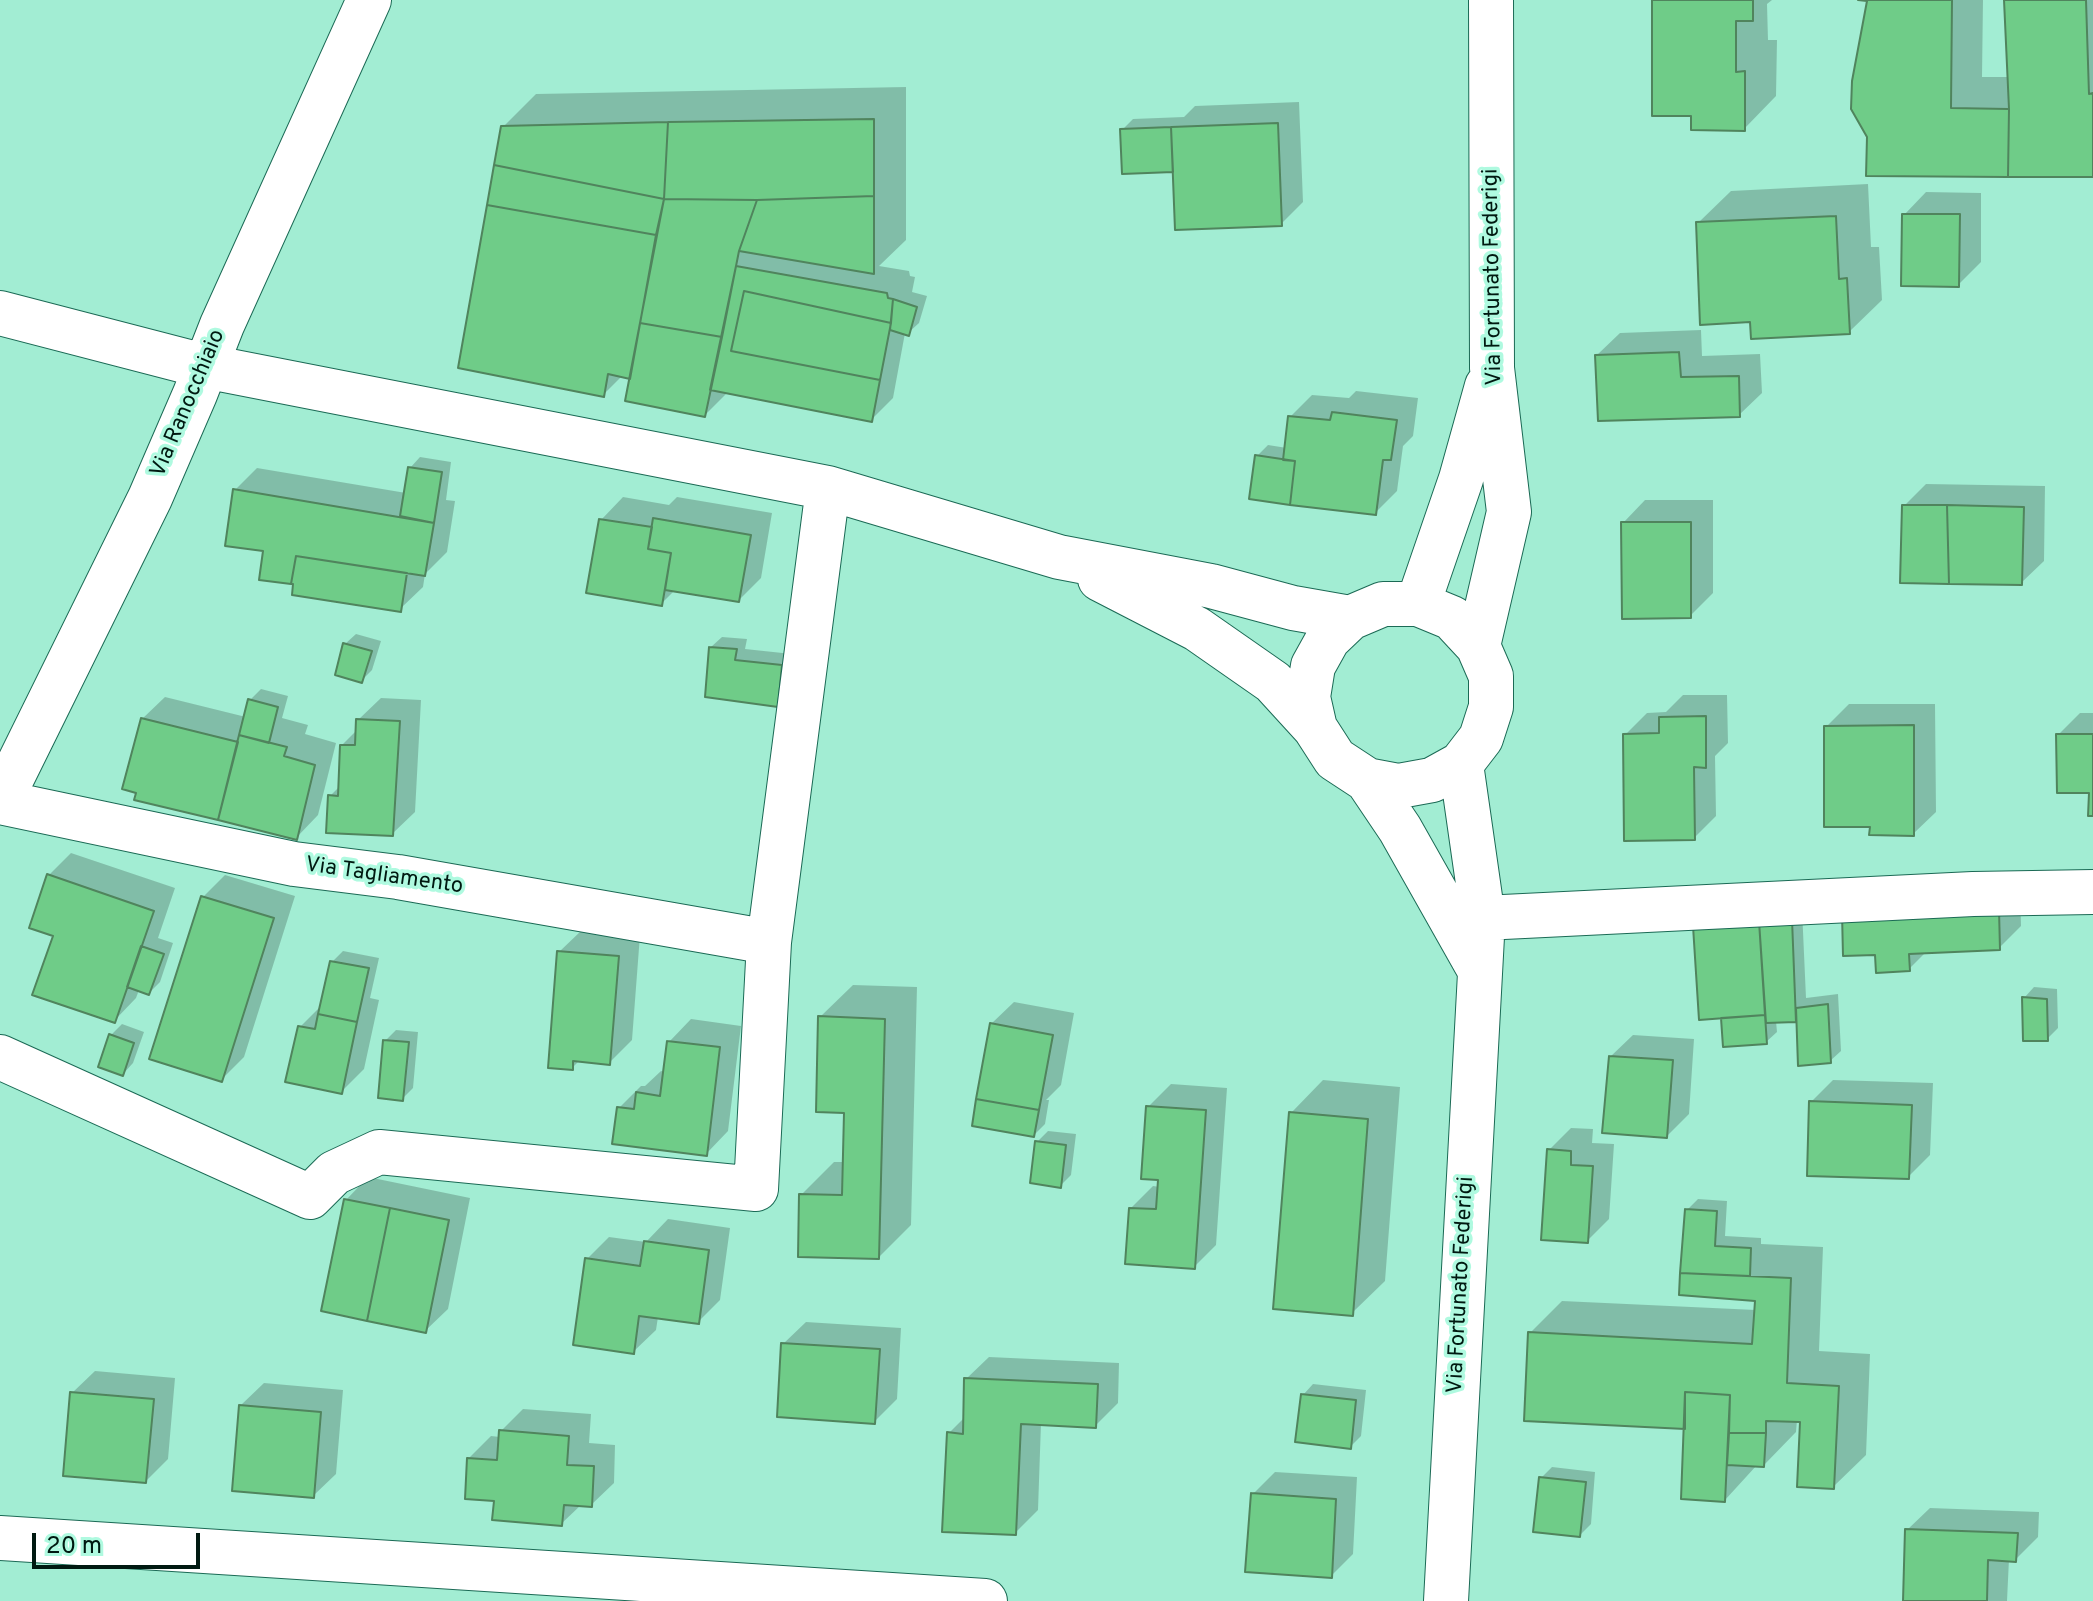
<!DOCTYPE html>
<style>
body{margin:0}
#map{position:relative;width:2093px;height:1601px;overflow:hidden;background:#a2edd3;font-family:Overpass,sans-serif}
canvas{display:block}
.scale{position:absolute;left:32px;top:1533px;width:168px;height:36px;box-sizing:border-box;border:4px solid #001911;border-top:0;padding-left:10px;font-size:24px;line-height:28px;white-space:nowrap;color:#001911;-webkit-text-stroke:6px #affae0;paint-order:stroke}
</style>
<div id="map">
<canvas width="2093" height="1601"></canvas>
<div class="scale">20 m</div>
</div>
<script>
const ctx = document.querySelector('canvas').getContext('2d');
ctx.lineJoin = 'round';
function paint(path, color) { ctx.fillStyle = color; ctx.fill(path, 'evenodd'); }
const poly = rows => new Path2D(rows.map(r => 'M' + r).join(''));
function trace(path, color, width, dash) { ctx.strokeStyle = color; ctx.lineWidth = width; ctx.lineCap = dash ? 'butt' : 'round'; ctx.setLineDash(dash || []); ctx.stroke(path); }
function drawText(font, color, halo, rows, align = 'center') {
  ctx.font = font + ' Overpass,sans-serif'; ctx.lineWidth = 7; ctx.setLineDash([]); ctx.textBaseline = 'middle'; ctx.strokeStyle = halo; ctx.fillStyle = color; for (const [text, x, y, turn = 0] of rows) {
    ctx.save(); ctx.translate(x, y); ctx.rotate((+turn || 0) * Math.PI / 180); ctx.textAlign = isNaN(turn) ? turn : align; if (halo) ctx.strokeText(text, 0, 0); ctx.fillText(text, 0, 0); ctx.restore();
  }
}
const shadow = poly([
 [1654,0,1772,0,1767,4,1768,40,1777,40,1776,96,1744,129],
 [1869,0,1983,0,1982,77,2010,77,2006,0,2093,0,2093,175,1868,174],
 [906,87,906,240,879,266,909,271,910,276,915,277,912,292,927,296,919,323,908,333,905,333,893,398,871,420,728,392,705,415,632,377,623,375,603,395,503,127,536,94],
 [1299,102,1303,202,1281,224,1174,170,1122,130,1133,119,1184,117,1195,106],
 [1868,184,1871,247,1879,247,1882,300,1849,332,1752,320,1698,223,1731,191],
 [1926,192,1981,193,1981,262,1958,285,1904,215],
 [1701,330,1702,356,1760,354,1762,393,1739,415,1597,355,1620,333],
 [1356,391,1418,398,1413,436,1403,446,1397,491,1375,513,1257,456,1268,445,1287,448,1290,417,1312,395,1349,398],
 [420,457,451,462,446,500,455,501,447,552,425,574,423,587,400,609,296,582,265,549,235,490,257,468,406,493,410,468],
 [1926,484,2045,486,2044,561,2021,583,1904,506],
 [623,497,669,505,677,497,772,513,761,578,739,600,676,589,661,604,601,520],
 [1645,500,1713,500,1713,593,1690,616,1623,523],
 [356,634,381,641,372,670,361,681,345,644],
 [722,637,747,639,745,649,792,654,788,694,711,647],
 [261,689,288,696,282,718,308,725,305,734,336,743,318,815,296,838,142,719,165,697,246,717,250,700],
 [1683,695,1727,695,1728,743,1715,756,1716,816,1694,838,1625,735,1647,713,1666,712],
 [381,698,421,700,415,812,392,834,330,796,340,786,342,745,358,729,358,720],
 [1849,704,1935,704,1936,812,1913,834,1872,825,1826,727],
 [2080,713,2093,713,2093,814,2091,791,2058,735],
 [71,853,175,888,158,938,173,943,160,982,149,993,139,990,136,998,114,1021,55,935,49,875],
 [225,875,295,896,244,1057,221,1080,203,897],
 [2020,887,2021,926,1999,948,1927,951,1909,969,1878,971],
 [1802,909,1806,998,1838,994,1841,1051,1830,1061,1798,1020,1776,1021,1777,1032,1766,1042,1723,1019,1695,926],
 [582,930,640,935,632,1040,610,1062,580,1060,572,1068,559,952],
 [343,951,379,958,370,998,379,1000,364,1069,342,1091,300,1027,323,1004,332,962],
 [853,985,917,987,911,1225,879,1257,801,1195,834,1162,845,1162,846,1111,820,1017],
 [2034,987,2057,989,2058,1028,2047,1039,2024,998],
 [1014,1002,1074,1013,1061,1085,1046,1100,1049,1100,1045,1124,1034,1135,991,1024],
 [691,1019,741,1026,728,1131,706,1154,619,1108,641,1086,645,1086,661,1071,665,1072,669,1042],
 [122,1024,144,1032,133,1063,123,1074,111,1035],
 [396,1030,418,1032,413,1088,402,1099,385,1041],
 [1633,1035,1694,1039,1689,1114,1667,1136,1610,1057],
 [1323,1080,1400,1087,1385,1281,1352,1313,1291,1113],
 [1833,1080,1933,1083,1930,1155,1908,1177,1811,1102],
 [1171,1084,1227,1088,1216,1245,1194,1267,1131,1208,1153,1186,1160,1187,1148,1107],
 [1571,1128,1593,1129,1592,1143,1614,1144,1609,1219,1587,1241,1549,1150],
 [1048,1131,1076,1134,1071,1175,1060,1186,1037,1142],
 [368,1177,470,1198,448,1309,425,1331,346,1200],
 [1698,1199,1727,1201,1725,1236,1761,1238,1761,1244,1823,1247,1819,1351,1870,1354,1866,1455,1833,1487,1802,1420,1797,1420,1796,1432,1764,1465,1757,1465,1725,1500,1687,1427,1530,1333,1562,1301,1756,1310,1757,1299,1681,1293,1687,1210],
 [668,1219,730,1228,720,1300,698,1322,658,1317,656,1330,633,1352,587,1259,609,1237,646,1242],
 [806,1322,901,1328,897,1399,874,1422,783,1344],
 [989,1357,1119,1363,1118,1403,1096,1425,1041,1423,1038,1510,1015,1533,949,1433,965,1417,966,1379],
 [95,1371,175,1378,168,1459,146,1481,72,1393],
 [264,1383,343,1390,336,1474,313,1496,241,1405],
 [1313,1384,1366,1390,1361,1436,1350,1447,1303,1395],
 [523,1409,591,1414,589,1443,615,1445,614,1483,591,1505,581,1505,561,1524,496,1499,469,1458,491,1436,500,1437,501,1431],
 [1552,1467,1595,1472,1591,1524,1580,1535,1541,1478],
 [1275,1472,1357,1477,1353,1554,1331,1576,1253,1494],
 [1930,1508,2039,1512,2038,1537,2015,1560,2009,1559,2007,1601,1905,1601,1907,1530]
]);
const building = poly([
 [1652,0,1753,0,1753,21,1736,21,1736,72,1745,71,1745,131,1691,130,1691,116,1652,116,1652,0],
 [1858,0,1952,0,1951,108,2009,109,2008,177,1866,176,1867,137,1851,109,1852,81,1867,1,1858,0],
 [2004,0,2086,0,2089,94,2093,93,2093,177,2008,177,2009,109,2004,0],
 [874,119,874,196,757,200,664,199,668,122,874,119],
 [668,122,664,199,494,165,501,126,668,122],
 [1278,123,1282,226,1175,230,1171,127,1278,123],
 [1171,127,1173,172,1122,174,1120,129,1171,127],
 [494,165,664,199,656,235,487,205,494,165],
 [874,196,874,274,739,251,757,200,874,196],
 [664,199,757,200,739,251,722,337,640,323,664,199],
 [487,205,656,235,630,379,608,374,604,397,458,368,487,205],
 [1902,214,1960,214,1959,287,1901,286,1902,214],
 [1836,216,1839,279,1847,278,1850,334,1751,339,1750,322,1700,325,1696,222,1836,216],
 [736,266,887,293,888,298,893,299,891,323,744,291,731,351,880,380,872,422,710,390,736,266],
 [744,291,891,323,880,380,731,351,744,291],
 [893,299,917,307,909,336,890,330,893,299],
 [640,323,722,337,705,417,625,401,640,323],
 [1679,352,1681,377,1739,376,1740,417,1598,421,1595,355,1679,352],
 [1332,412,1397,420,1391,460,1383,460,1376,515,1290,505,1295,461,1283,460,1288,416,1330,420,1332,412],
 [1255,455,1295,461,1290,505,1249,499,1255,455],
 [408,467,442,472,434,523,400,516,408,467],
 [233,489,434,523,425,576,296,556,291,584,259,580,263,551,225,546,233,489],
 [1902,505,1947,505,1949,584,1900,583,1902,505],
 [1947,505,2024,507,2022,585,1949,584,1947,505],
 [653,518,751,535,739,602,665,590,671,553,648,549,653,518],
 [599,519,652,527,648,549,671,553,662,606,586,593,599,519],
 [1621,522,1691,522,1691,618,1622,619,1621,522],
 [296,556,407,573,401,612,292,595,293,584,291,584,296,556],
 [343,643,372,651,362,683,335,675,343,643],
 [709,647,737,649,735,660,782,665,778,707,705,697,709,647],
 [248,699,278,707,269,743,239,735,248,699],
 [1706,716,1706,768,1694,767,1695,840,1624,841,1623,734,1659,733,1659,717,1706,716],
 [141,718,238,742,218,820,134,800,136,793,122,789,141,718],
 [356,719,400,721,393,836,326,833,328,795,338,796,340,745,355,745,356,719],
 [1914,725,1914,836,1869,835,1870,827,1824,827,1824,726,1914,725],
 [2056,734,2093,734,2093,816,2088,816,2089,793,2057,793,2056,734],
 [239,735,287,747,284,756,315,765,297,840,218,820,239,735],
 [47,874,154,911,115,1023,32,995,53,936,29,928,47,874],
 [201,896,274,918,222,1082,149,1059,201,896],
 [1999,909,2000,950,1909,954,1910,971,1876,973,1875,955,1843,956,1842,913,1999,909],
 [1792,919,1796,1022,1766,1023,1759,921,1792,919],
 [1759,921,1765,1015,1699,1020,1693,926,1759,921],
 [141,946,164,954,149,995,127,987,141,946],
 [557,951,619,956,610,1065,573,1061,573,1070,548,1068,557,951],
 [330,961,369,968,357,1022,318,1014,330,961],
 [2022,997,2047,999,2048,1041,2023,1041,2022,997],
 [1828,1004,1831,1063,1798,1066,1796,1008,1828,1004],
 [318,1014,357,1022,342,1094,285,1082,298,1026,315,1029,318,1014],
 [1765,1015,1767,1044,1723,1047,1721,1018,1765,1015],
 [818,1016,885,1019,879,1259,798,1257,799,1194,842,1195,844,1113,816,1112,818,1016],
 [990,1023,1053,1035,1039,1110,976,1099,990,1023],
 [109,1034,134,1043,123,1076,98,1067,109,1034],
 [383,1040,409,1042,403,1101,378,1098,383,1040],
 [667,1041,720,1047,707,1156,612,1144,617,1107,634,1109,636,1092,660,1096,667,1041],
 [1609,1056,1673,1060,1667,1138,1602,1133,1609,1056],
 [976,1099,1039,1110,1034,1137,972,1126,976,1099],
 [1809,1101,1912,1105,1909,1179,1807,1176,1809,1101],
 [1146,1106,1206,1110,1195,1269,1125,1264,1129,1208,1156,1209,1158,1180,1141,1179,1146,1106],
 [1289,1112,1368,1119,1353,1316,1273,1309,1289,1112],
 [1035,1141,1066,1145,1061,1188,1030,1183,1035,1141],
 [1547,1149,1571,1151,1571,1165,1593,1166,1588,1243,1541,1240,1547,1149],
 [344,1199,390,1208,367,1321,321,1311,344,1199],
 [390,1208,449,1220,426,1333,367,1321,390,1208],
 [1685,1209,1717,1211,1715,1246,1751,1248,1750,1276,1680,1273,1685,1209],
 [644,1241,709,1250,699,1324,639,1316,634,1354,573,1345,585,1258,640,1266,644,1241],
 [1680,1273,1791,1278,1787,1383,1839,1386,1834,1489,1797,1487,1800,1422,1766,1421,1766,1433,1729,1433,1730,1395,1685,1392,1685,1429,1524,1421,1528,1332,1752,1344,1755,1301,1679,1295,1680,1273],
 [781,1343,880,1349,875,1424,777,1417,781,1343],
 [964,1378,1098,1384,1096,1428,1021,1424,1016,1535,942,1532,947,1432,963,1434,964,1378],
 [70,1392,154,1399,146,1483,63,1476,70,1392],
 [1685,1392,1730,1395,1725,1502,1681,1499,1685,1392],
 [1301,1394,1356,1400,1351,1449,1295,1442,1301,1394],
 [239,1405,321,1412,314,1498,232,1491,239,1405],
 [499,1430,569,1436,567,1465,594,1466,592,1507,564,1505,562,1526,492,1520,494,1501,465,1499,467,1458,497,1460,499,1430],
 [1729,1433,1766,1433,1764,1467,1727,1465,1729,1433],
 [1539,1477,1586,1482,1580,1537,1533,1532,1539,1477],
 [1251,1493,1336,1499,1332,1578,1245,1572,1251,1493],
 [1905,1529,2018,1533,2016,1562,1988,1560,1987,1601,1903,1601,1905,1529]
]);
const street = poly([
 [0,313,204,366,828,488,1059,557,1211,586,1293,608,1350,618],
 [1100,579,1197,629,1273,682,1315,728],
 [1418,604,1461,479,1487,386],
 [1478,646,1509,512,1492,368,1491,0],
 [1367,780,1399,786,1432,780,1461,764,1481,738,1491,707,1491,676,1478,646,1452,618,1418,604,1383,604,1350,618,1328,639,1313,666,1308,697,1315,728,1335,759,1367,780,1400,829,1479,969],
 [0,802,150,498,195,394,222,325,369,0],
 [0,802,294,864,398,877,769,942],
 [1483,918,1973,894,2093,892],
 [0,1057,310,1197,334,1173,379,1152,756,1189,769,942,828,488],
 [0,1538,985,1601],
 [1446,1601,1483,918,1461,764]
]);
const streetNames = [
 ["Via Fortunato Federigi",1494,277,-91],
 ["Via Ranocchiaio",189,404,-67],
 ["Via Tagliamento",384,877,8],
 ["Via Fortunato Federigi",1462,1285,-87]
];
paint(shadow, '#0003');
paint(building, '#6fcc88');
trace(building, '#50845d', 2);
trace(street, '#1b6a55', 46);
trace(street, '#fff', 44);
drawText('22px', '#001911', '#affae0', streetNames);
</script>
